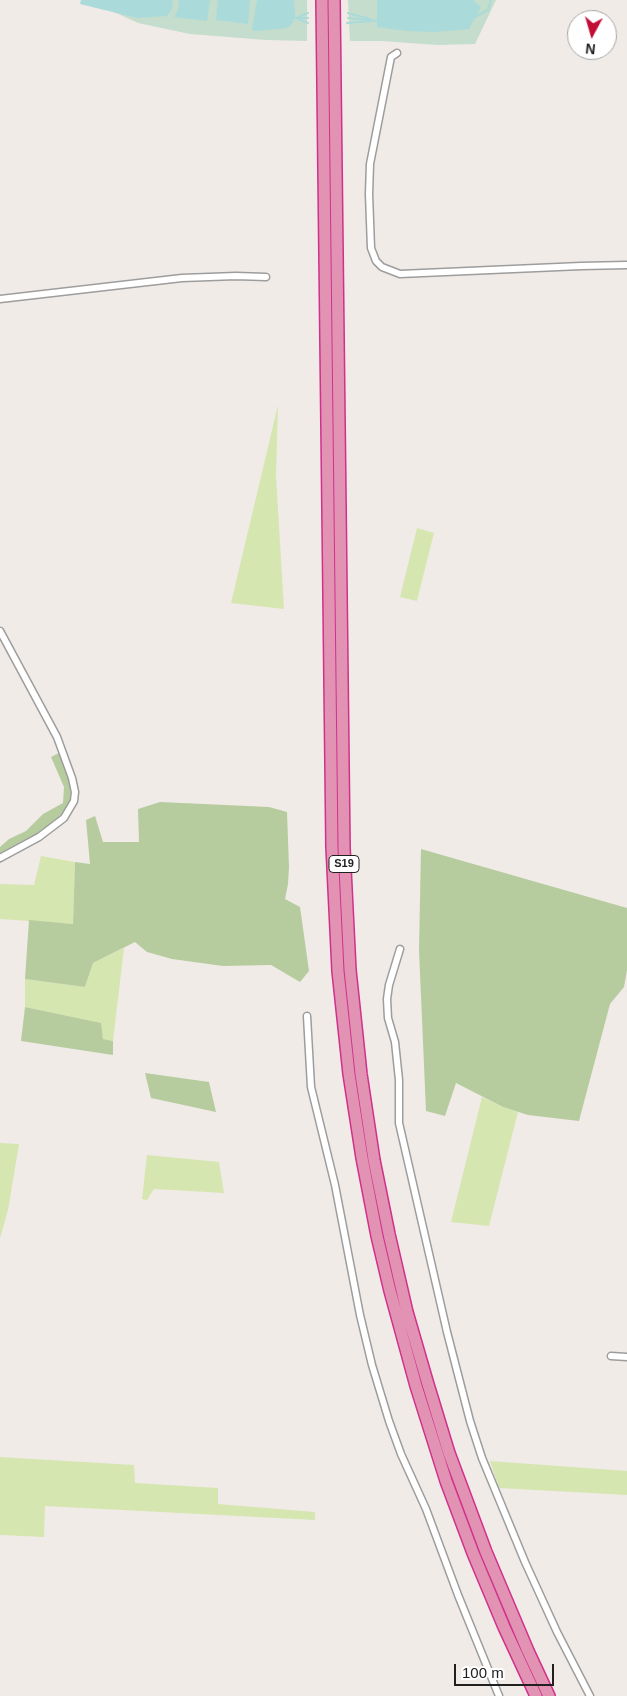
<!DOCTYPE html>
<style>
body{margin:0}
#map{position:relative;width:627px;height:1696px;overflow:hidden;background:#f0ebe7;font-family:Arial,sans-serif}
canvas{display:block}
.north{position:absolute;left:567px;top:10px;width:50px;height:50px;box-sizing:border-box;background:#fff;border:1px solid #a6a6a6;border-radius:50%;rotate:186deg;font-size:14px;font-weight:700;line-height:20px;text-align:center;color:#202020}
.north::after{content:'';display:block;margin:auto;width:18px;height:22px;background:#c20d34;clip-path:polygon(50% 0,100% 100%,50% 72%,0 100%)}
.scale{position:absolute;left:454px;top:1664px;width:100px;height:22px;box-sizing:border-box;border:2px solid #202020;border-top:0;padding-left:6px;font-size:15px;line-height:18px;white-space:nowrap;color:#202020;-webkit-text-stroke:4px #fff;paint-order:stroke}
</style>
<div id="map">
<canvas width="627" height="1696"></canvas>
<div class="north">N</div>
<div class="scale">100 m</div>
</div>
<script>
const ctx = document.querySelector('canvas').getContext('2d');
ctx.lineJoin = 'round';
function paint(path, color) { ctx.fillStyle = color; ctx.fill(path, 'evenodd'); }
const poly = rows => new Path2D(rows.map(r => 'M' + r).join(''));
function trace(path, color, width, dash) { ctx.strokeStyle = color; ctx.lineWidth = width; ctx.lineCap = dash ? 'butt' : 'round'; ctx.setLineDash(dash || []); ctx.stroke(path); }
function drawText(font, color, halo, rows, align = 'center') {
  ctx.font = font + ' Arial,sans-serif'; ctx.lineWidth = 5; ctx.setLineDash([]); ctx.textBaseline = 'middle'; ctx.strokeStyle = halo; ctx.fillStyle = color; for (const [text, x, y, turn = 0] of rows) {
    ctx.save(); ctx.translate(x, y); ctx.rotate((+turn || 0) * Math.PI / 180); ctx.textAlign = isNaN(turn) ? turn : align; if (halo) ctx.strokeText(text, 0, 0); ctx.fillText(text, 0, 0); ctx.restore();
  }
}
const grass = poly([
 [278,405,276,476,284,609,231,603],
 [417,528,434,533,417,601,400,597],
 [41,856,75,862,73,924,0,919,0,884,34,885],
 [124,948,113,1041,103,1039,100,1023,25,1007,25,979,85,987,93,963],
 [482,1097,503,1107,518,1112,489,1226,451,1222],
 [0,1143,19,1144,8,1210,0,1238],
 [147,1155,219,1162,224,1193,154,1189,147,1200,142,1199],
 [0,1457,134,1465,135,1483,218,1488,218,1504,315,1512,315,1520,45,1506,44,1537,0,1535],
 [490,1461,627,1471,627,1495,499,1488]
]);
const forest = poly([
 [59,753,70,781,71,802,41,839,0,863,0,847,9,839,26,831,43,814,63,803,64,787,51,757],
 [160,802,269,807,287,812,289,867,288,884,285,899,300,907,309,971,300,982,271,965,223,966,172,959,147,952,135,942,93,963,85,987,25,979,29,920,73,924,75,862,90,864,86,820,95,816,103,842,139,842,138,809],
 [421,849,627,908,627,970,624,987,610,1004,579,1121,528,1115,503,1107,456,1083,445,1116,426,1111,419,950],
 [25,1007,101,1023,103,1039,113,1041,113,1055,21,1041],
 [145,1073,209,1082,216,1112,151,1098]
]);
const wetland = poly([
 [88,0,307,0,307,41,266,40,190,34,138,23],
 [348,0,496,0,475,44,438,45,381,41,350,41]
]);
const water = poly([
 [81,0,172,0,173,7,167,16,137,18,80,4],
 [178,0,210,0,207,21,174,17,179,7],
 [218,0,250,0,248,24,216,20],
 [257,0,294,0,295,16,292,24,287,28,254,31,252,29],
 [377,0,473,0,481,7,469,29,434,32,406,31,377,27]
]);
const stream = poly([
 [348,13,370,19],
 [298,17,308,13],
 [293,18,308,18],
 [348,18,379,21],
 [473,18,488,10,491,0],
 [298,19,308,23],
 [347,23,372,21]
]);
const minor = poly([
 [397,53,391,57,370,164,369,194,371,248,376,261,382,267,400,274,581,266,627,265],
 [0,299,182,278,236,276,266,277],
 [0,631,57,737,72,778,75,792,74,801,64,818,39,837,0,858],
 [400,949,389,985,387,999,388,1018,395,1042,399,1080,399,1123,447,1332,470,1421,482,1458,525,1562,557,1632,590,1696],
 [307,1016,311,1087,335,1185,360,1315,372,1365,389,1421,401,1454,426,1509,458,1595,499,1696],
 [611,1356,627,1357]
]);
const motorway = poly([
 [322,0,332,847,338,971,349,1074,362,1158,377,1236,390,1291,416,1386,446,1481,473,1553,504,1627,536,1696],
 [334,0,344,848,350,970,361,1074,374,1160,389,1234,407,1312,427,1381,449,1453,486,1552,528,1651,549,1696]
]);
const shields = [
 [344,864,30]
];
const shieldNames = [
 ["S19",344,864]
];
paint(grass, '#d6e6b0');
paint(forest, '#b6cc9e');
paint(wetland, '#c5ddcc');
paint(water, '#aadada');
trace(stream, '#aadada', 2);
trace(minor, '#9d9d9d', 9);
trace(motorway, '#d0318a', 14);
trace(minor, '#fff', 6);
trace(motorway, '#e293b3', 11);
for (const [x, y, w] of shields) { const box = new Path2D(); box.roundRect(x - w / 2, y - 8.5, w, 17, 4); ctx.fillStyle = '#fff'; ctx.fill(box); trace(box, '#202020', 1); }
drawText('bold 11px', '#202020', null, shieldNames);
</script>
